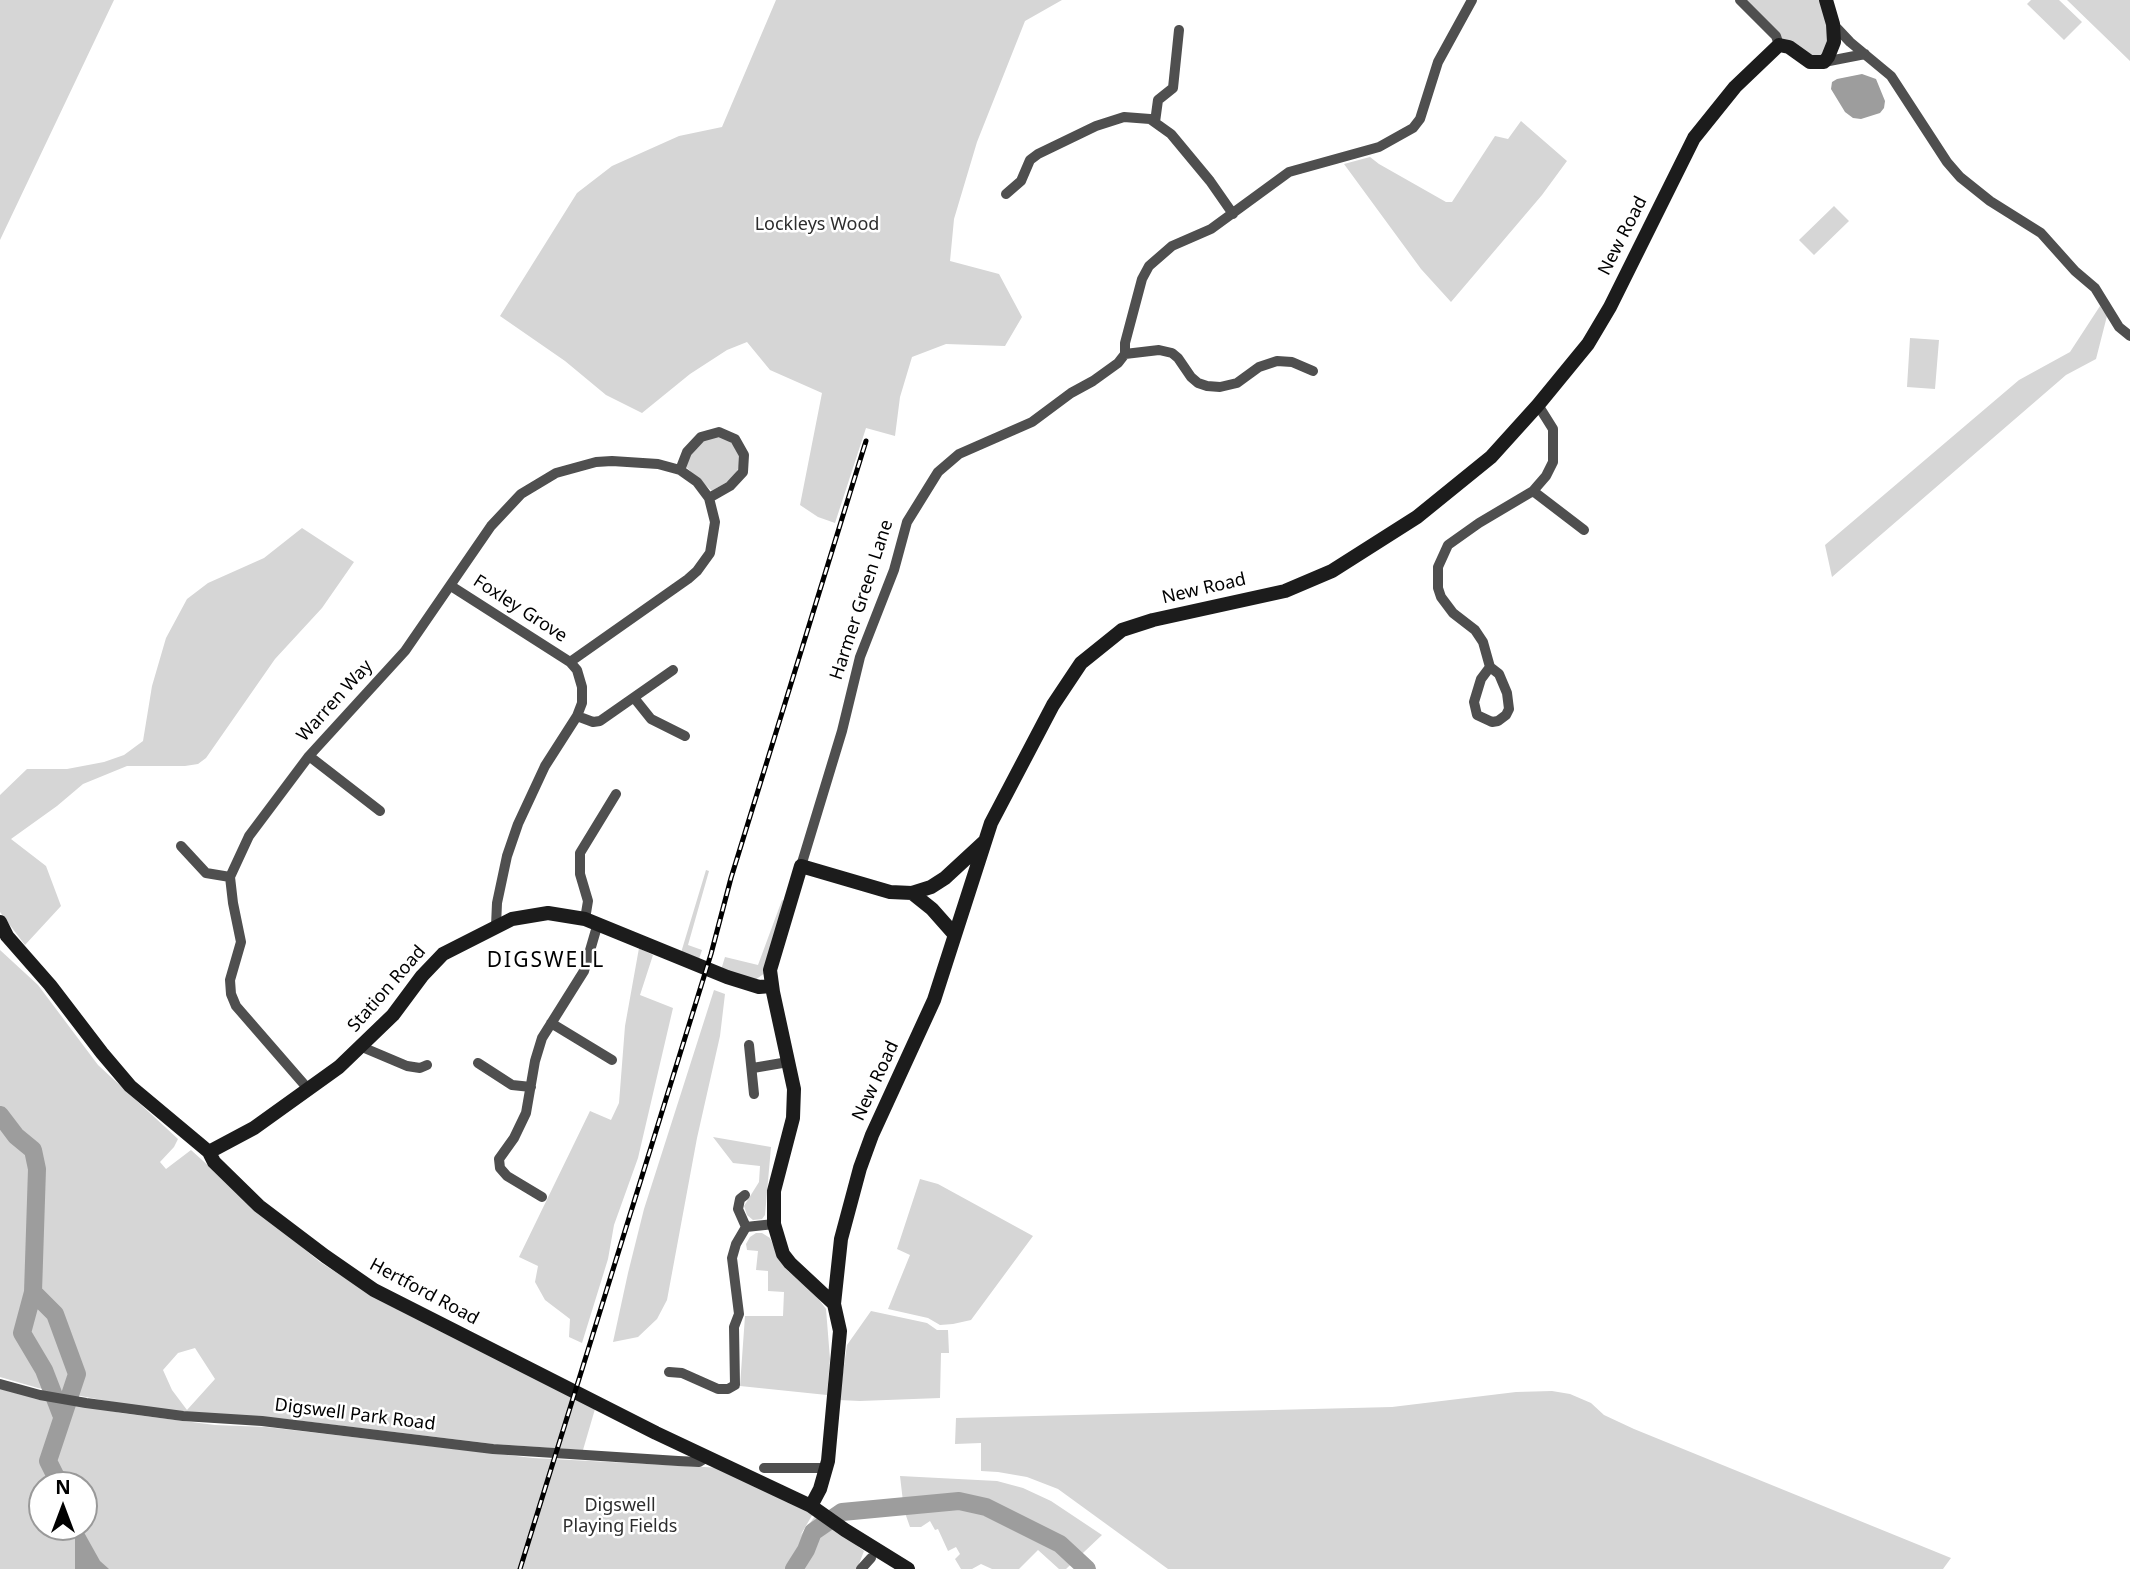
<!DOCTYPE html>
<style>
body{margin:0}
#map{position:relative;width:2130px;height:1569px;overflow:hidden;background:#fff;font-family:"Noto Sans",sans-serif}
canvas{display:block}
.north{position:absolute;left:28px;top:1471px;width:70px;height:70px;box-sizing:border-box;background:#fff;border:2px solid #999;border-radius:50%;rotate:0deg;font-size:19px;font-weight:700;line-height:28px;text-align:center;color:#000}
.north::after{content:'';display:block;margin:auto;width:24px;height:32px;background:#000;clip-path:polygon(50% 0,100% 100%,50% 72%,0 100%)}
</style>
<div id="map">
<canvas width="2130" height="1569"></canvas>
<div class="north">N</div>
</div>
<script>
const ctx = document.querySelector('canvas').getContext('2d');
ctx.lineJoin = 'round';
function paint(path, color) { ctx.fillStyle = color; ctx.fill(path, 'evenodd'); }
const poly = rows => new Path2D(rows.map(r => 'M' + r).join(''));
function trace(path, color, width, dash) { ctx.strokeStyle = color; ctx.lineWidth = width; ctx.lineCap = dash ? 'butt' : 'round'; ctx.setLineDash(dash || []); ctx.stroke(path); }
function drawText(font, color, halo, rows, align = 'center') {
  ctx.font = font + ' "Noto Sans",sans-serif'; ctx.lineWidth = 5; ctx.setLineDash([]); ctx.textBaseline = 'middle'; ctx.strokeStyle = halo; ctx.fillStyle = color; for (const [text, x, y, turn = 0] of rows) {
    ctx.save(); ctx.translate(x, y); ctx.rotate((+turn || 0) * Math.PI / 180); ctx.textAlign = isNaN(turn) ? turn : align; if (halo) ctx.strokeText(text, 0, 0); ctx.fillText(text, 0, 0); ctx.restore();
  }
}
const green = poly([
 [0,0,114,0,0,240],
 [776,0,1062,0,1025,21,977,142,954,219,950,261,999,274,1022,317,1005,346,946,344,912,357,900,397,895,436,866,428,835,523,818,517,800,505,822,393,770,370,747,342,727,350,690,374,642,413,606,395,565,361,500,316,577,193,612,166,679,136,722,127],
 [1740,0,1826,0,1833,24,1824,62,1789,47],
 [2031,0,2059,0,2082,22,2064,40,2027,4],
 [2067,0,2130,0,2130,61],
 [1521,121,1567,161,1542,195,1451,302,1421,269,1344,164,1370,157,1379,164,1446,202,1452,202,1495,136,1508,139],
 [1834,206,1849,221,1814,255,1799,240],
 [2100,306,2107,316,2096,359,2066,375,1832,577,1825,545,2019,380,2070,352],
 [1910,338,1939,340,1935,389,1907,387],
 [719,436,727,439,738,449,740,463,735,477,712,491,686,467,691,453,702,440],
 [302,528,354,562,322,608,275,659,206,758,198,764,185,766,127,766,83,784,57,806,11,839,46,866,61,906,25,945,0,912,0,795,27,769,67,769,104,762,124,755,143,741,152,686,166,638,187,599,208,583,264,558],
 [706,870,709,871,688,945,702,950,698,962,680,956],
 [782,900,786,902,765,973,755,980,721,970,725,957,758,965],
 [639,948,653,955,640,995,673,1008,638,1158,614,1225,608,1259,582,1343,569,1337,570,1319,545,1300,535,1282,538,1266,519,1257,590,1111,611,1120,619,1103,625,1026],
 [0,950,38,985,98,1065,178,1139,174,1147,160,1162,166,1169,191,1150,264,1216,320,1262,373,1296,595,1409,583,1450,494,1444,286,1419,150,1409,38,1388,0,1377],
 [195,1348,215,1379,187,1410,172,1390,163,1370,178,1353],
 [714,990,725,994,720,1036,697,1138,667,1300,657,1319,638,1337,613,1342,628,1273,644,1209],
 [713,1137,771,1147,765,1215,762,1219,753,1220,747,1215,744,1206,759,1182,760,1166,733,1163],
 [920,1179,938,1184,1033,1236,971,1320,953,1324,940,1325,928,1318,888,1309,910,1255,897,1249],
 [756,1233,762,1233,770,1238,779,1259,788,1271,814,1293,826,1309,830,1359,827,1395,740,1386,745,1316,783,1316,784,1292,768,1291,768,1271,756,1270,758,1251,747,1250,746,1244,750,1237],
 [871,1311,927,1323,937,1330,948,1330,949,1353,941,1353,940,1398,860,1401,839,1400,847,1345],
 [0,1388,121,1413,215,1425,266,1427,533,1458,723,1468,814,1512,800,1536,816,1515,864,1551,857,1569,0,1569],
 [42,1485,84,1485,84,1527,42,1527],
 [1552,1391,1570,1394,1591,1403,1604,1415,1634,1429,1951,1558,1943,1569,1168,1569,1058,1489,1027,1477,998,1472,981,1471,981,1443,955,1444,956,1418,1392,1407,1516,1392],
 [900,1476,997,1481,1023,1488,1051,1501,1102,1535,1066,1569,1059,1569,1038,1550,1019,1569,992,1569,981,1564,972,1569,961,1569,955,1559,960,1554,956,1547,948,1551,938,1529,935,1530,930,1521,921,1527,910,1527,904,1510]
]);
const water = poly([
 [1862,74,1876,79,1885,101,1884,108,1880,113,1861,119,1853,118,1845,112,1831,89,1832,82,1837,79],
 [75,1527,81,1527,100,1561,109,1569,75,1569]
]);
const river = poly([
 [0,1115,16,1136,33,1150,37,1169,33,1292,55,1314,77,1374,48,1461,60,1485],
 [33,1292,22,1333,44,1370,61,1414],
 [794,1569,806,1550,813,1532,842,1512,959,1501,986,1507,1060,1544,1087,1569]
]);
const street = poly([
 [1740,0,1776,36,1779,45],
 [1833,24,1850,42,1891,76,1947,162,1960,177,1990,201,2041,233,2075,271,2095,288,2119,327,2130,336],
 [1824,62,1865,54],
 [1155,122,1158,100,1173,88,1179,30],
 [1006,194,1021,181,1030,160,1038,154,1096,126,1124,117,1150,119,1171,134,1210,181,1233,214],
 [1125,354,1159,350,1172,353,1178,358,1191,377,1198,383,1207,386,1220,387,1237,383,1259,367,1277,361,1292,362,1313,371],
 [680,470,687,452,701,437,719,432,735,439,744,455,743,472,730,486,709,498],
 [1533,491,1584,530],
 [451,586,570,662,577,670,582,687,582,703,577,716,545,766,518,824,507,856,497,903,496,926],
 [1490,667,1481,679,1474,702,1477,715,1492,722,1498,721,1506,715,1509,709,1507,693,1499,674,1490,667,1483,642,1475,630,1453,613,1441,597,1438,588,1438,567,1448,545,1479,523,1533,491,1546,476,1553,462,1553,429,1538,405],
 [635,699,651,719,685,736],
 [577,716,593,722,600,721,673,670],
 [309,756,380,811],
 [181,846,206,873,230,877],
 [801,866,842,731,860,657,894,570,907,522,938,472,959,454,1032,422,1071,393,1093,381,1118,363,1125,354,1125,343,1142,279,1149,266,1172,246,1211,229,1289,172,1379,147,1413,128,1420,119,1438,62,1472,0],
 [585,919,588,901,580,874,580,853,616,794],
 [551,1023,612,1060],
 [749,1045,754,1094],
 [362,1047,407,1066,420,1068,427,1065],
 [478,1063,512,1085,531,1087],
 [753,1068,788,1062],
 [309,1090,236,1006,231,994,230,980,241,942,233,903,230,877,249,836,309,756,405,651,491,526,521,494,556,473,596,462,612,461,658,464,680,470,697,482,709,498,715,522,710,553,697,571,688,579,570,662],
 [542,1197,507,1176,500,1168,499,1159,514,1138,526,1113,535,1061,542,1038,584,971,598,923],
 [746,1227,774,1224],
 [669,1372,682,1373,718,1389,728,1389,735,1385,734,1327,739,1314,732,1258,736,1244,746,1227,738,1209,740,1199,745,1195],
 [0,1384,40,1395,86,1403,183,1416,262,1421,493,1449,678,1461,699,1462,707,1457],
 [764,1468,827,1468],
 [861,1569,871,1558]
]);
const secondary = poly([
 [912,893,931,887,945,878,984,842],
 [0,922,7,936,50,985,102,1053,130,1086,209,1152,214,1162,259,1206,325,1256,374,1290,656,1433,811,1506,845,1530,908,1569],
 [209,1152,254,1128,339,1067,393,1015,422,976,443,954,512,919,548,913,585,919,727,977,759,987,771,986],
 [834,1304,841,1239,860,1168,872,1135,934,1000,991,823,1053,705,1081,663,1122,630,1153,620,1285,591,1332,571,1417,517,1491,457,1538,405,1588,344,1610,307,1694,138,1735,87,1779,45,1789,47,1810,62,1824,62,1828,57,1834,42,1833,24,1826,0],
 [811,1506,820,1489,828,1461,840,1331,834,1304,790,1263,783,1254,774,1224,774,1191,793,1118,794,1089,773,992,770,970,801,866,890,892,912,893,932,909,955,935]
]);
const rail = poly([
 [520,1569,711,954,731,878,866,441]
]);
const parkNames = [
 ["Lockleys Wood",817,225],
 ["Digswell",620,1506],
 ["Playing Fields",620,1527]
];
const streetNames = [
 ["New Road",1623,236,-63],
 ["New Road",1204,589,-13],
 ["Harmer Green Lane",862,600,-72],
 ["Foxley Grove",520,609,33],
 ["Warren Way",335,701,-48],
 ["Station Road",387,989,-49],
 ["New Road",876,1081,-65],
 ["Hertford Road",424,1292,28],
 ["Digswell Park Road",355,1415,7]
];
const quarterNames = [
 ["DIGSWELL",546,961]
];
paint(green, '#d6d6d6');
paint(water, '#9d9d9d');
trace(river, '#9d9d9d', 18);
trace(street, '#4f4f4f', 10);
trace(secondary, '#1c1c1c', 14);
trace(rail, '#000', 5);
trace(rail, '#fff', 2.5, [8]);
drawText('18px', '#2d2d2d', '#fff', parkNames);
drawText('18px', '#000', '#fff', streetNames);
ctx.letterSpacing = '2px';
drawText('21px', '#000', '#fff', quarterNames);
ctx.letterSpacing = '0px';
</script>
